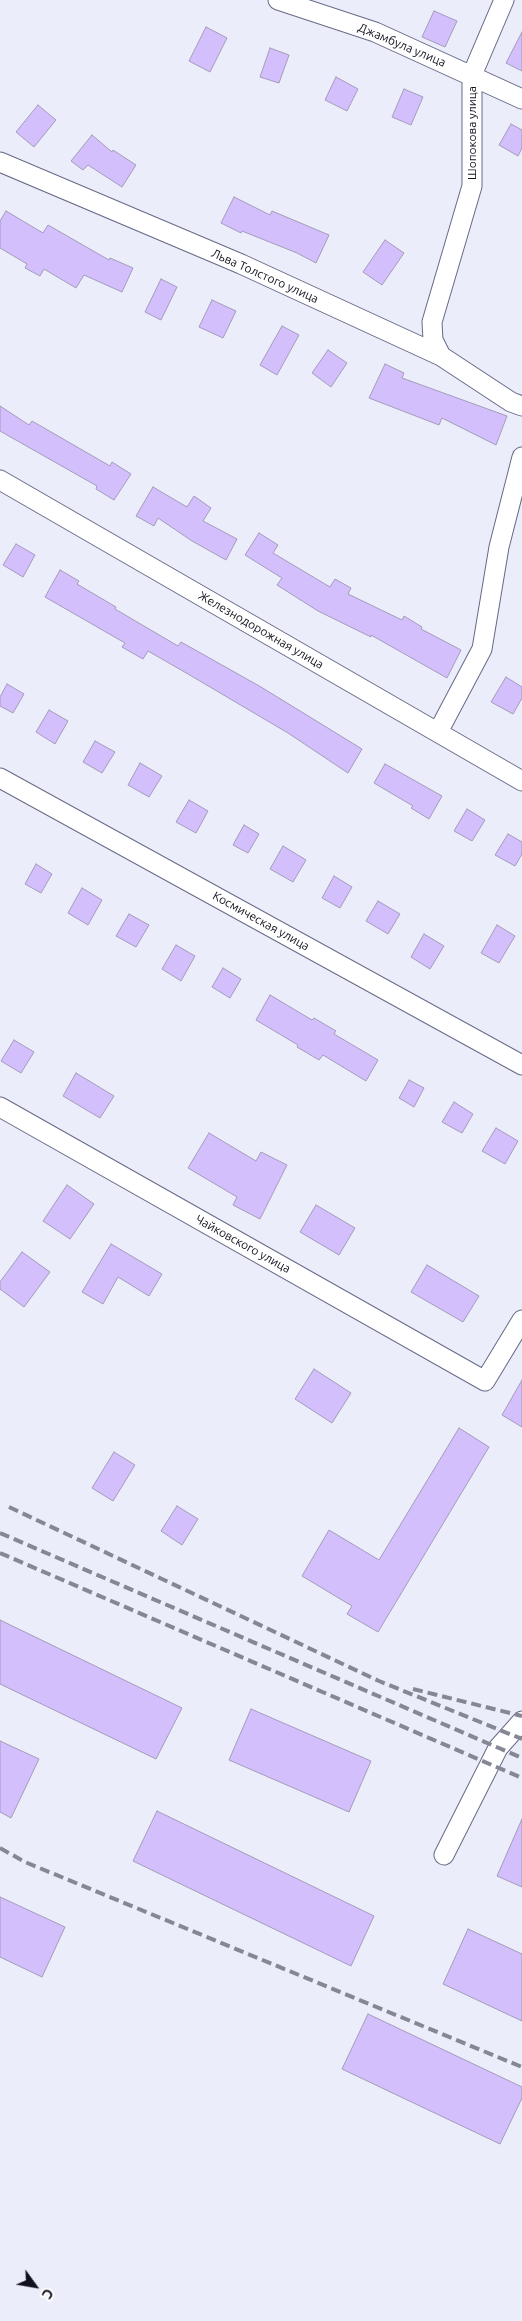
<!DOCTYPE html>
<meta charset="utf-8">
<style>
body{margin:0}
#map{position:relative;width:522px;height:2321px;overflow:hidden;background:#ebedfb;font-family:Ubuntu,sans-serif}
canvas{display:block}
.north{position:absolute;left:10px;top:2261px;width:50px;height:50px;-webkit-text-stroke:4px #fff;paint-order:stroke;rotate:122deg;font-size:14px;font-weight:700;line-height:20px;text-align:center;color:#11121e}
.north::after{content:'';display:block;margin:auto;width:18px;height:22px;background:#11121e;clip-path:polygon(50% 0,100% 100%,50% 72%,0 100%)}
</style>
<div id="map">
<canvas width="522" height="2321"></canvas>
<div class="north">С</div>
</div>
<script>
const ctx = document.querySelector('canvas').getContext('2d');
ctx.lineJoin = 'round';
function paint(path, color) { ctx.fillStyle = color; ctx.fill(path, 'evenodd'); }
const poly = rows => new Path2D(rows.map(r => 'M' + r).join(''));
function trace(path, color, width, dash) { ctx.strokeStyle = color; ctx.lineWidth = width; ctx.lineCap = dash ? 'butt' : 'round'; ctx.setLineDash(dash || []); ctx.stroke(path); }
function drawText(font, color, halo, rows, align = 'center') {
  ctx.font = font + ' Ubuntu,sans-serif'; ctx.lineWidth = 4; ctx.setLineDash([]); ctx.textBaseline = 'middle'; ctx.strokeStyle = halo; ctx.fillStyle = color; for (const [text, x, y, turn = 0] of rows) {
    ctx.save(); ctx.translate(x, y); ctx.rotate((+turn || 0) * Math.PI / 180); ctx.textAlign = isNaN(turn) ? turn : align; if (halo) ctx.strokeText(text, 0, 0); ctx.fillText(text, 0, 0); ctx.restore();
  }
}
const building = poly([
 [434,11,457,21,445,47,422,37,434,11],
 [206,27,227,38,210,72,189,61,206,27],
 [522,32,522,71,506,63,522,32],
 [270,48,289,55,279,83,260,77,270,48],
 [336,77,358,89,347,111,325,100,336,77],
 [404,89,423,97,411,125,392,117,404,89],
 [38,105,56,120,34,147,16,132,38,105],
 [511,124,522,130,522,148,518,156,499,145,511,124],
 [92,135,112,152,113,150,136,165,122,187,88,165,83,170,71,161,92,135],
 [234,197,270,215,272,211,329,235,316,263,297,253,242,231,241,233,221,223,234,197],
 [6,211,43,233,48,225,109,260,110,258,133,268,122,292,84,275,76,288,44,269,40,276,25,268,27,264,0,248,0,221,6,211],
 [385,240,404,253,382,285,363,272,385,240],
 [161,279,177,287,161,320,145,312,161,279],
 [212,300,236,311,223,338,199,327,212,300],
 [282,326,299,335,277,375,260,365,282,326],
 [328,350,347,363,331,387,312,373,328,350],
 [385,364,404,373,402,378,507,416,496,445,442,418,439,425,369,398,385,364],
 [0,406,29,425,32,421,110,466,112,462,131,474,114,500,96,489,97,486,0,431,0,406],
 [153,487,187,507,194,496,211,508,203,521,237,539,226,560,192,541,158,518,154,526,136,516,153,487],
 [259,533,278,545,273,553,330,587,335,579,351,588,348,594,402,620,404,616,422,627,421,629,461,650,447,678,371,635,371,637,318,611,277,585,282,578,245,555,259,533],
 [16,544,35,555,23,577,3,565,16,544],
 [60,570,79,581,77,584,116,607,115,609,178,646,181,642,261,687,362,749,348,773,288,733,188,674,148,651,143,659,122,647,125,643,45,597,60,570],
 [506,677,522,687,522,698,513,714,491,702,506,677],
 [7,684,24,694,13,713,0,706,0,697,7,684],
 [49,710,68,721,55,744,36,732,49,710],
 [95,741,115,752,102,773,83,762,95,741],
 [140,763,162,776,149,797,128,785,140,763],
 [385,764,442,796,429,819,411,808,413,806,374,783,385,764],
 [189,800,208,811,196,833,176,822,189,800],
 [467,809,485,820,472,841,454,831,467,809],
 [244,825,259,834,248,853,233,845,244,825],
 [508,834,522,842,522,854,515,866,495,855,508,834],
 [283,846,306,860,293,882,270,869,283,846],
 [36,864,52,874,41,893,25,884,36,864],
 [334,876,352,887,340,908,322,898,334,876],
 [82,888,102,900,88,925,68,913,82,888],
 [378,901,400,914,388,934,366,921,378,901],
 [129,914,149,925,136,947,116,936,129,914],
 [497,925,515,936,499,963,481,953,497,925],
 [424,934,444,946,430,969,411,957,424,934],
 [176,945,195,956,181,981,162,969,176,945],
 [223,968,241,979,230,998,212,987,223,968],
 [270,995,312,1020,314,1018,336,1031,334,1034,378,1060,366,1081,323,1055,319,1060,297,1047,298,1045,256,1020,270,995],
 [14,1040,34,1052,21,1073,1,1061,14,1040],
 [76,1073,114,1096,100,1118,63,1096,76,1073],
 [409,1080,424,1088,414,1107,399,1098,409,1080],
 [454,1102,473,1114,462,1133,442,1122,454,1102],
 [496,1128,518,1141,505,1164,482,1151,496,1128],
 [209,1133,256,1161,261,1152,287,1165,260,1219,233,1205,237,1197,188,1168,209,1133],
 [67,1185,94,1204,70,1239,43,1221,67,1185],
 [316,1205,355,1228,339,1255,300,1232,316,1205],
 [111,1244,162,1274,149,1296,118,1277,103,1304,82,1292,111,1244],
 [22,1252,50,1272,24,1307,0,1289,0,1282,22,1252],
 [427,1265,479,1296,463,1322,411,1292,427,1265],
 [314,1369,351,1393,332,1423,295,1399,314,1369],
 [522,1380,522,1427,502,1415,522,1380],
 [459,1428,489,1447,378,1632,347,1614,352,1606,302,1576,329,1530,379,1560,459,1428],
 [114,1452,135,1465,113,1501,92,1488,114,1452],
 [177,1506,198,1519,182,1545,161,1531,177,1506],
 [0,1620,182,1708,156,1759,0,1684,0,1620],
 [251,1709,371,1761,349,1812,229,1760,251,1709],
 [0,1741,39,1759,11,1818,0,1812,0,1741],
 [157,1811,374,1916,351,1966,133,1861,157,1811],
 [522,1819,522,1887,497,1876,522,1819],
 [0,1897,65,1927,42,1977,0,1957,0,1897],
 [468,1929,522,1954,522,2021,443,1984,468,1929],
 [368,2014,522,2087,522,2098,500,2144,342,2069,368,2014]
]);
const minor = poly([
 [278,0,375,32,522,99],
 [0,162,241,264,441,356,511,402,522,406],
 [441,356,433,340,432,322,472,186,472,75,504,0],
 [0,480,522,781],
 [438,732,482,649,499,547,522,457],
 [0,778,522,1065],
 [0,1107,485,1381,522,1320],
 [444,1855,498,1748,522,1721]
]);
const rail = poly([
 [9,1507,379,1681,522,1739],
 [0,1533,522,1758],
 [0,1553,522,1778],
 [413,1689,522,1716],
 [0,1848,25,1862,522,2067]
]);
const streetNames = [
 ["Джамбула улица",402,45,23],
 ["Шопокова улица",472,133,-90],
 ["Льва Толстого улица",265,276,24],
 ["Железнодорожная улица",261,630,30],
 ["Космическая улица",261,921,29],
 ["Чайковского улица",243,1244,29]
];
paint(building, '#d2bffc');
trace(building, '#a49bba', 1);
trace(minor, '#676a87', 21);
trace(minor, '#fff', 19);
trace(rail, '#858794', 4, [10, 5]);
drawText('12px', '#11121e', '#fff', streetNames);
</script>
